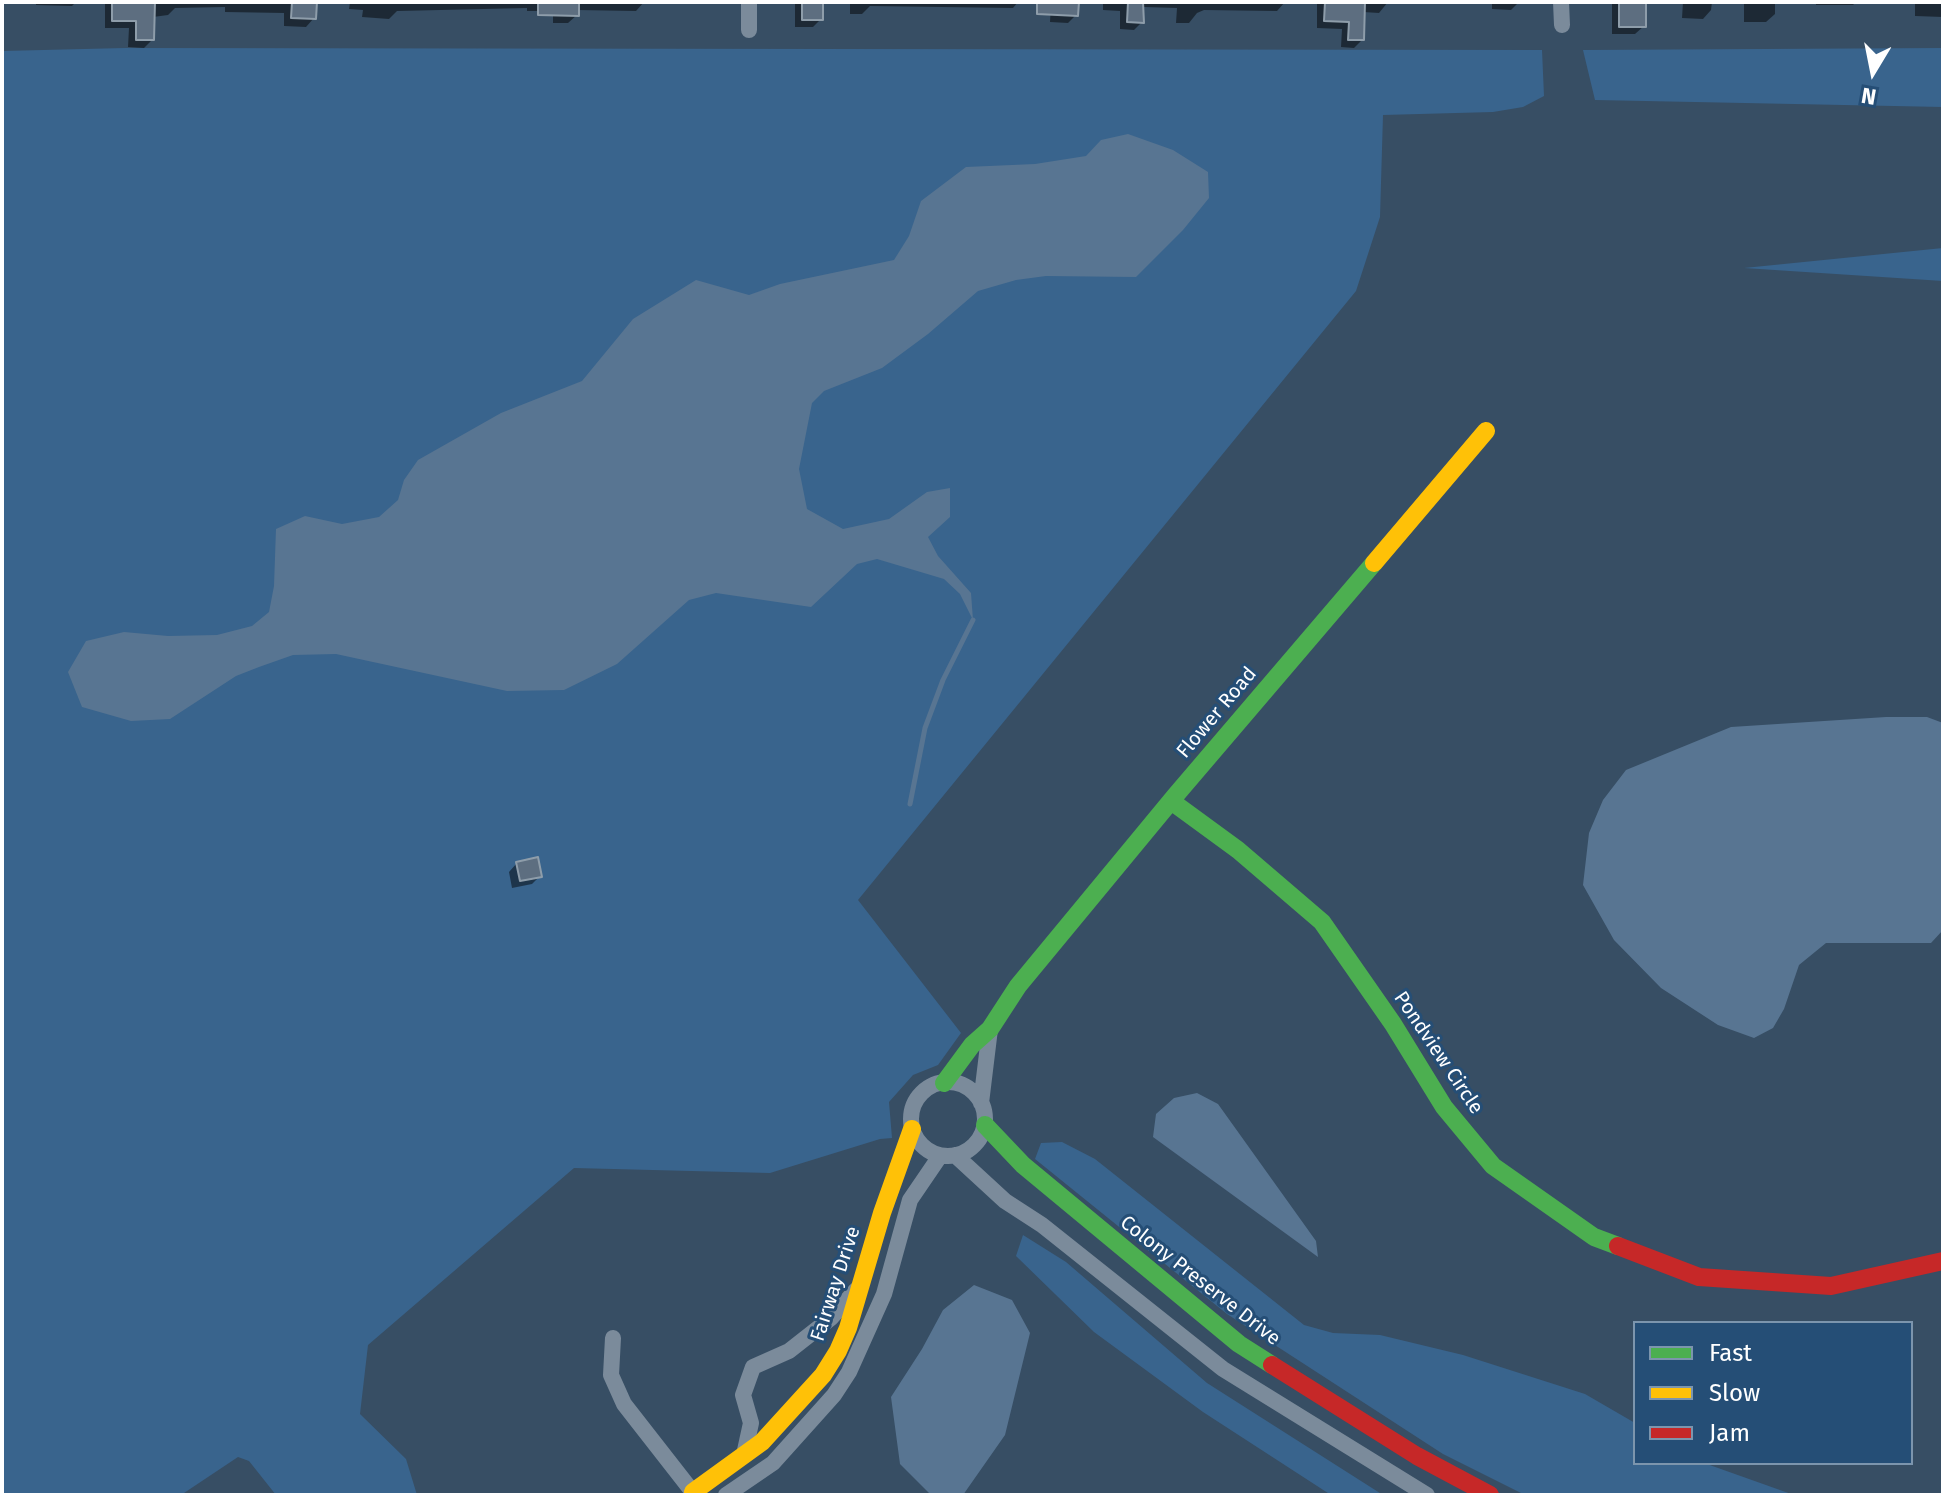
<!DOCTYPE html>
<style>
body{margin:0}
#map{position:relative;width:1945px;height:1497px;overflow:hidden;background:#374e64;font-family:"Fira Sans",sans-serif}
canvas{display:block}
.frame{position:absolute;inset:0;border:4px solid #fff;pointer-events:none}
.legend{position:absolute;left:1633px;top:1321px;width:280px;height:144px;box-sizing:border-box;background:#254e76;border:2px solid #7c95ad;margin:0;padding:10px 14px;list-style:none;font-size:24px;color:#fff}
.legend li{display:flex;align-items:center;gap:16px;height:40px}
.legend b{width:40px;border:2px solid #7c95ad}
.north{position:absolute;left:1833px;top:32px;width:80px;height:80px;-webkit-text-stroke:6px #254e76;paint-order:stroke;rotate:190deg;font-size:22px;font-weight:700;line-height:32px;text-align:center;color:#fff}
.north::after{content:'';display:block;margin:auto;width:28px;height:36px;background:#fff;clip-path:polygon(50% 0,100% 100%,50% 72%,0 100%)}
</style>
<div id="map">
<canvas width="1945" height="1497"></canvas>
<div class="frame"></div>
<ul class="legend">
<li><b style="height:10px;background:#4caf50"></b>Fast</li>
<li><b style="height:10px;background:#ffc107"></b>Slow</li>
<li><b style="height:10px;background:#c62828"></b>Jam</li>
</ul>
<div class="north">N</div>
</div>
<script>
const ctx = document.querySelector('canvas').getContext('2d');
ctx.lineJoin = 'round';
function paint(path, color) { ctx.fillStyle = color; ctx.fill(path, 'evenodd'); }
const poly = rows => new Path2D(rows.map(r => 'M' + r).join(''));
function trace(path, color, width, dash) { ctx.strokeStyle = color; ctx.lineWidth = width; ctx.lineCap = dash ? 'butt' : 'round'; ctx.setLineDash(dash || []); ctx.stroke(path); }
function drawText(font, color, halo, rows, align = 'center') {
  ctx.font = font + ' "Fira Sans",sans-serif'; ctx.lineWidth = 6; ctx.setLineDash([]); ctx.textBaseline = 'middle'; ctx.strokeStyle = halo; ctx.fillStyle = color; for (const [text, x, y, turn = 0] of rows) {
    ctx.save(); ctx.translate(x, y); ctx.rotate((+turn || 0) * Math.PI / 180); ctx.textAlign = isNaN(turn) ? turn : align; if (halo) ctx.strokeText(text, 0, 0); ctx.fillText(text, 0, 0); ctx.restore();
  }
}
const green = poly([
 [125,48,1542,50,1544,96,1523,107,1493,112,1383,115,1380,217,1356,291,858,900,961,1033,938,1065,913,1075,889,1102,892,1138,880,1139,770,1173,574,1168,368,1345,360,1414,406,1459,417,1495,276,1495,249,1461,238,1457,181,1495,2,1495,2,51],
 [1943,48,1943,107,1595,100,1583,50],
 [1943,248,1943,281,1744,268],
 [1062,1142,1095,1159,1304,1325,1333,1333,1380,1335,1463,1355,1585,1394,1635,1423,1635,1463,1704,1463,1794,1495,1525,1495,1443,1454,1227,1314,1035,1159,1041,1143],
 [1023,1235,1066,1262,1207,1383,1383,1495,1331,1495,1203,1412,1094,1332,1016,1256]
]);
const water = poly([
 [1128,134,1173,150,1208,172,1209,198,1183,230,1136,277,1046,276,1016,280,978,291,928,334,882,368,824,391,812,403,799,469,807,509,843,529,889,519,927,492,950,488,950,517,928,537,938,556,971,593,973,620,960,594,944,579,877,559,857,564,811,607,716,593,689,600,617,664,564,690,507,691,336,654,293,655,259,667,236,676,170,719,131,721,82,707,68,672,86,641,124,632,168,636,217,635,252,626,269,612,274,586,276,529,305,516,342,524,379,517,398,500,404,480,418,460,501,413,582,381,633,319,696,280,749,295,780,284,894,260,909,236,921,201,966,167,1035,164,1086,156,1101,140],
 [1886,717,1927,717,1943,723,1943,930,1931,943,1826,943,1799,965,1784,1009,1773,1028,1754,1038,1718,1025,1661,988,1614,940,1583,885,1589,833,1603,800,1626,770,1731,727],
 [1197,1093,1218,1104,1316,1241,1318,1257,1153,1137,1156,1114,1174,1098],
 [974,1285,1012,1300,1030,1333,1005,1435,963,1495,936,1495,929,1493,900,1464,891,1397,922,1349,943,1310]
]);
const shadow = poly([
 [36,2,76,2,72,6,36,5],
 [105,2,315,2,314,18,306,27,284,26,284,13,225,12,225,7,175,8,168,15,153,17,152,40,144,48,128,47,129,28,105,28],
 [350,2,644,2,636,11,577,10,577,15,568,23,553,23,553,11,527,11,527,8,397,11,389,19,362,17,363,10,349,9],
 [795,2,821,2,821,19,813,27,795,27],
 [850,2,1018,2,1013,8,870,6,862,14,850,14],
 [1041,2,1077,2,1076,15,1068,23,1050,22,1051,4],
 [1103,2,1285,2,1277,11,1204,10,1197,13,1189,23,1176,23,1177,8,1144,7,1142,22,1134,30,1120,29,1120,11,1103,10],
 [1317,2,1388,2,1379,13,1363,12,1362,40,1354,48,1341,47,1342,29,1317,28],
 [1492,2,1519,2,1511,10,1492,9],
 [1612,2,1644,2,1644,26,1635,34,1612,34],
 [1683,2,1712,2,1711,10,1703,19,1682,18],
 [1744,2,1775,2,1775,14,1766,22,1744,22],
 [1816,2,1856,2,1853,5,1816,5],
 [1915,2,1943,2,1943,17,1915,16],
 [517,863,540,876,532,884,512,888,509,872]
]);
const stream = poly([
 [910,804,925,728,943,680,973,620]
]);
const building = poly([
 [112,2,155,2,154,40,136,40,136,21,112,21,112,2],
 [292,2,317,2,316,19,291,18,292,2],
 [538,2,579,2,579,16,538,15,538,2],
 [802,2,823,2,823,20,802,20,802,2],
 [1037,2,1079,2,1078,16,1037,14,1037,2],
 [1128,2,1143,2,1144,23,1127,22,1128,2],
 [1325,2,1365,2,1364,40,1348,40,1349,22,1324,21,1325,2],
 [1619,2,1646,2,1646,27,1619,27,1619,2],
 [538,857,542,877,520,881,516,862,538,857]
]);
const street = poly([
 [749,2,749,30],
 [1561,2,1562,25],
 '911 1119a37 37 0 1 1 74 0a37 37 0 1 1-74 0Z',
 [981,1103,990,1029],
 [955,1155,1005,1201,1042,1225,1223,1369,1427,1495],
 [613,1338,611,1375,624,1404,695,1495],
 [744,1455,751,1423,743,1395,753,1367,789,1351,831,1318,856,1290],
 [726,1495,773,1463,834,1395,849,1372,884,1294,910,1200,940,1156]
]);
const fast = poly([
 [1171,801,1238,850,1322,922,1393,1024,1444,1107,1493,1166,1594,1237,1618,1246],
 [944,1083,972,1045,990,1029,1018,986,1175,796,1374,563],
 [985,1125,1023,1165,1239,1344,1272,1365]
]);
const slow = poly([
 [1374,563,1486,431],
 [693,1492,762,1442,823,1375,838,1351,848,1328,882,1213,912,1129]
]);
const jam = poly([
 [1618,1246,1699,1277,1831,1286,1943,1261],
 [1272,1365,1417,1456,1490,1495]
]);
const streetNames = [
 ["Flower Road",1217,713,-50],
 ["Pondview Circle",1438,1053,56],
 ["Colony Preserve Drive",1200,1281,38],
 ["Fairway Drive",836,1284,-72]
];
paint(green, '#39648d');
paint(water, '#587592');
paint(shadow, '#0007');
trace(stream, '#587592', 5);
paint(building, '#5d6e80');
trace(building, '#8e9daa', 2);
trace(street, '#7b8b9b', 16);
trace(fast, '#4caf50', 18);
trace(slow, '#ffc107', 18);
trace(jam, '#c62828', 18);
drawText('20px', '#fff', '#254e76', streetNames);
</script>
